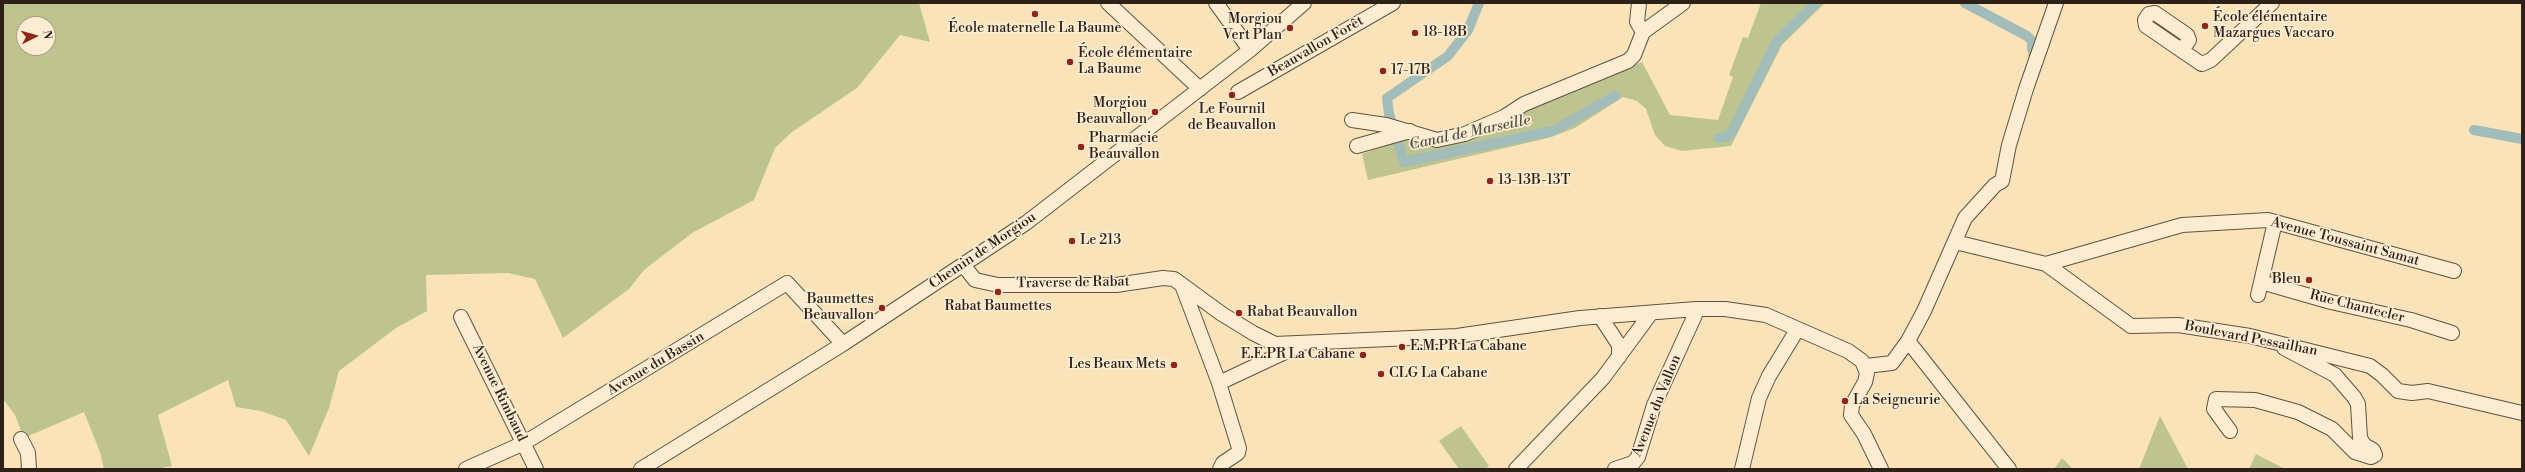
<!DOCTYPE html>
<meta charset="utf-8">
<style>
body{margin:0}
#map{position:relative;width:2525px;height:472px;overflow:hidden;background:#fbe3b9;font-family:"Libre Bodoni",serif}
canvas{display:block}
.frame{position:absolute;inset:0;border:4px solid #2d211a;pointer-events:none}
.north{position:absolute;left:16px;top:16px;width:40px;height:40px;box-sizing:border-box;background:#fcedd2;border:1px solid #a99b88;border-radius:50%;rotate:84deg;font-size:11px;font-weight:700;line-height:16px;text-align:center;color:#2d211a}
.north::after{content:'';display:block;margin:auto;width:14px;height:18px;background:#8f2418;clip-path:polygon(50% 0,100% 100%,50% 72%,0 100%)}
</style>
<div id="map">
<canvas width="2525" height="472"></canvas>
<div class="frame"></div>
<div class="north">N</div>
</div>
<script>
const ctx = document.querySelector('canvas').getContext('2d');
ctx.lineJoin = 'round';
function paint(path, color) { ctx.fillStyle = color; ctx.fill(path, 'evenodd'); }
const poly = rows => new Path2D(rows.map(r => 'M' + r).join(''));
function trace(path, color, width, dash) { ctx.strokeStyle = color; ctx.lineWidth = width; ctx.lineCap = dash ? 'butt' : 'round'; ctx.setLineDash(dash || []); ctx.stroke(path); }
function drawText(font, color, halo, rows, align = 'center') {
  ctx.font = font + ' "Libre Bodoni",serif'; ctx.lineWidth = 3.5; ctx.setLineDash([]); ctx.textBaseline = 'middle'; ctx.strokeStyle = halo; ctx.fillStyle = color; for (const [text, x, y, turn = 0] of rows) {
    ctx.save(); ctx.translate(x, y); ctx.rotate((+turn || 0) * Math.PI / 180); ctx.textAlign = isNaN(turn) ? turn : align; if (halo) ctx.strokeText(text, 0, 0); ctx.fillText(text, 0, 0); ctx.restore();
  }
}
const green = poly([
 [3,3,919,3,930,42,900,35,857,88,792,132,775,148,754,200,692,233,644,270,629,289,563,338,535,279,508,273,426,275,427,311,396,328,339,371,329,408,309,456,286,420,261,411,236,407,228,380,158,415,172,466,157,469,104,469,100,452,84,412,24,438,15,415,3,399],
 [24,24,48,24,48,48,24,48],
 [1761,3,1825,3,1782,45,1731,146,1682,151,1665,146,1655,135,1646,109,1637,101,1623,97,1575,128,1548,138,1368,180,1362,154,1409,137,1436,146,1642,62,1670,115,1718,120,1733,77,1729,75,1743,37,1748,38],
 [1957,3,1970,3,2040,40,2034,60,2028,56,2028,40],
 [2160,416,2188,469,2139,469],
 [1461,426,1489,466,1485,469,1459,469,1439,441],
 [2256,454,2285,469,2249,469],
 [2062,458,2073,469,2054,469]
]);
const canal = poly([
 [1479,3,1468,30,1448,56,1387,98,1389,114,1404,162,1553,131,1615,96],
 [1965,3,2027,36,2032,41,2032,49],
 [2474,130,2522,139],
 [1719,138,1729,136,1735,126,1777,41,1816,3]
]);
const minor = poly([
 [1108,3,1200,89],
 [1216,3,1250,50],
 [1639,3,1637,22,1643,32],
 [2182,50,2189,40,2187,35,2155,13,2149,14,2145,20,2146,26,2200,63,2202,64,2211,60,2272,3],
 [1238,92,1393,3],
 [1352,120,1386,125,1437,140,1465,134,1504,117,1524,104,1628,61,1634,55,1643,32,1683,3],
 [1357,146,1410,131],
 [1955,242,2046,264,2182,225,2268,220,2454,271],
 [2046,264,2131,326,2178,325,2250,336,2370,366,2382,375,2398,391,2412,393,2428,391,2522,413],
 [964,266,975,280,998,285,1116,285,1163,278,1174,279,1222,314,1253,333,1275,344,1457,336,1580,318,1696,309,1725,309,1766,315,1848,351,1862,361,1867,373,1865,382,1852,405,1851,415,1864,434,1881,469],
 [2261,282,2331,302,2411,320,2452,333],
 [1182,285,1219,383,1239,448,1238,453,1223,463,1220,469],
 [2258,295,2275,222],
 [1600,316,1619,345,1619,357],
 [461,317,536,469],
 [1908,341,2009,469],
 [1866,366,1892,363,1908,341,1924,311,1965,218,1995,185,2002,181,2009,145,2026,89,2056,3],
 [1219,383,1298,346],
 [2230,431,2214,409,2216,399,2255,400,2298,412,2332,429,2355,452,2371,457,2375,455,2373,450,2364,445,2360,438,2358,404,2354,397,2335,375,2284,348],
 [21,439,28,453,29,469],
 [466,469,524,443,787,283,843,344],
 [641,469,843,344,1026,223,1250,50,1304,3],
 [1516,469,1603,378,1651,313],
 [1615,469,1633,463,1638,457,1654,405,1695,315,1696,309],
 [1742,469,1759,398,1769,376,1797,330]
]);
const markers = [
 [1035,14,4,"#8f2418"],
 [2205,26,4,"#8f2418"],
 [1290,28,4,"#8f2418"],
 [1415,33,4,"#8f2418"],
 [1070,62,4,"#8f2418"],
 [1383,71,4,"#8f2418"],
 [1232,95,4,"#8f2418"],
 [1155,112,4,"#8f2418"],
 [1081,147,4,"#8f2418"],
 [1490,181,4,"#8f2418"],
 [1072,241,4,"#8f2418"],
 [2309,280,4,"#8f2418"],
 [998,292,4,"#8f2418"],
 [882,308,4,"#8f2418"],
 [1239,313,4,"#8f2418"],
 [1402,347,4,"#8f2418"],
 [1363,355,4,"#8f2418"],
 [1174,365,4,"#8f2418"],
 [1381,374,4,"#8f2418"],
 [1845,401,4,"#8f2418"]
];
const poiNames = [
 ["École élémentaire",2213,18],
 ["Mazargues Vaccaro",2213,34],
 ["Morgiou",1282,20,"right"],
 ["Vert Plan",1282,36,"right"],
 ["École maternelle La Baume",1035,29,"center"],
 ["18-18B",1423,33],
 ["École élémentaire",1078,54],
 ["La Baume",1078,70],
 ["17-17B",1391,71],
 ["Morgiou",1147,104,"right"],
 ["Beauvallon",1147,120,"right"],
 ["Le Fournil",1232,110,"center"],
 ["de Beauvallon",1232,126,"center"],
 ["Pharmacie",1089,139],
 ["Beauvallon",1089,155],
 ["13-13B-13T",1498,181],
 ["Le 213",1080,241],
 ["Bleu",2301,280,"right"],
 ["Baumettes",874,300,"right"],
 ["Beauvallon",874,316,"right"],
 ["Rabat Baumettes",998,307,"center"],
 ["Rabat Beauvallon",1247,313],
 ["E.M.PR La Cabane",1410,347],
 ["E.E.PR La Cabane",1355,355,"right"],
 ["Les Beaux Mets",1166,365,"right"],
 ["CLG La Cabane",1389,374],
 ["La Seigneurie",1853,401]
];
const streetNames = [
 ["Beauvallon Forêt",1316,47,-30],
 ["Avenue Toussaint Samat",2345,242,15],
 ["Chemin de Morgiou",983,251,-34],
 ["Traverse de Rabat",1073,283,-1],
 ["Rue Chantecler",2357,307,14],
 ["Boulevard Pessailhan",2251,339,11],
 ["Avenue du Bassin",656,364,-31],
 ["Avenue Rimbaud",499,393,64],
 ["Avenue du Vallon",1657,406,-68]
];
const waterNames = [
 ["Canal de Marseille",1470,133,-12]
];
paint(green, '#bdc490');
trace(canal, '#a2bcb9', 10);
trace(minor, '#605242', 16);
trace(minor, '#fcedd2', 14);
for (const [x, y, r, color] of markers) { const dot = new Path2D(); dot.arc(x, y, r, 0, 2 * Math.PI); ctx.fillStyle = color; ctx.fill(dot); trace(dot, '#fcedd2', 1.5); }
drawText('14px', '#2d211a', '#fcedd2', poiNames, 'left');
drawText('14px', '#2d211a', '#fcedd2', streetNames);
drawText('italic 15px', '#50504a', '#fcedd2', waterNames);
</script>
